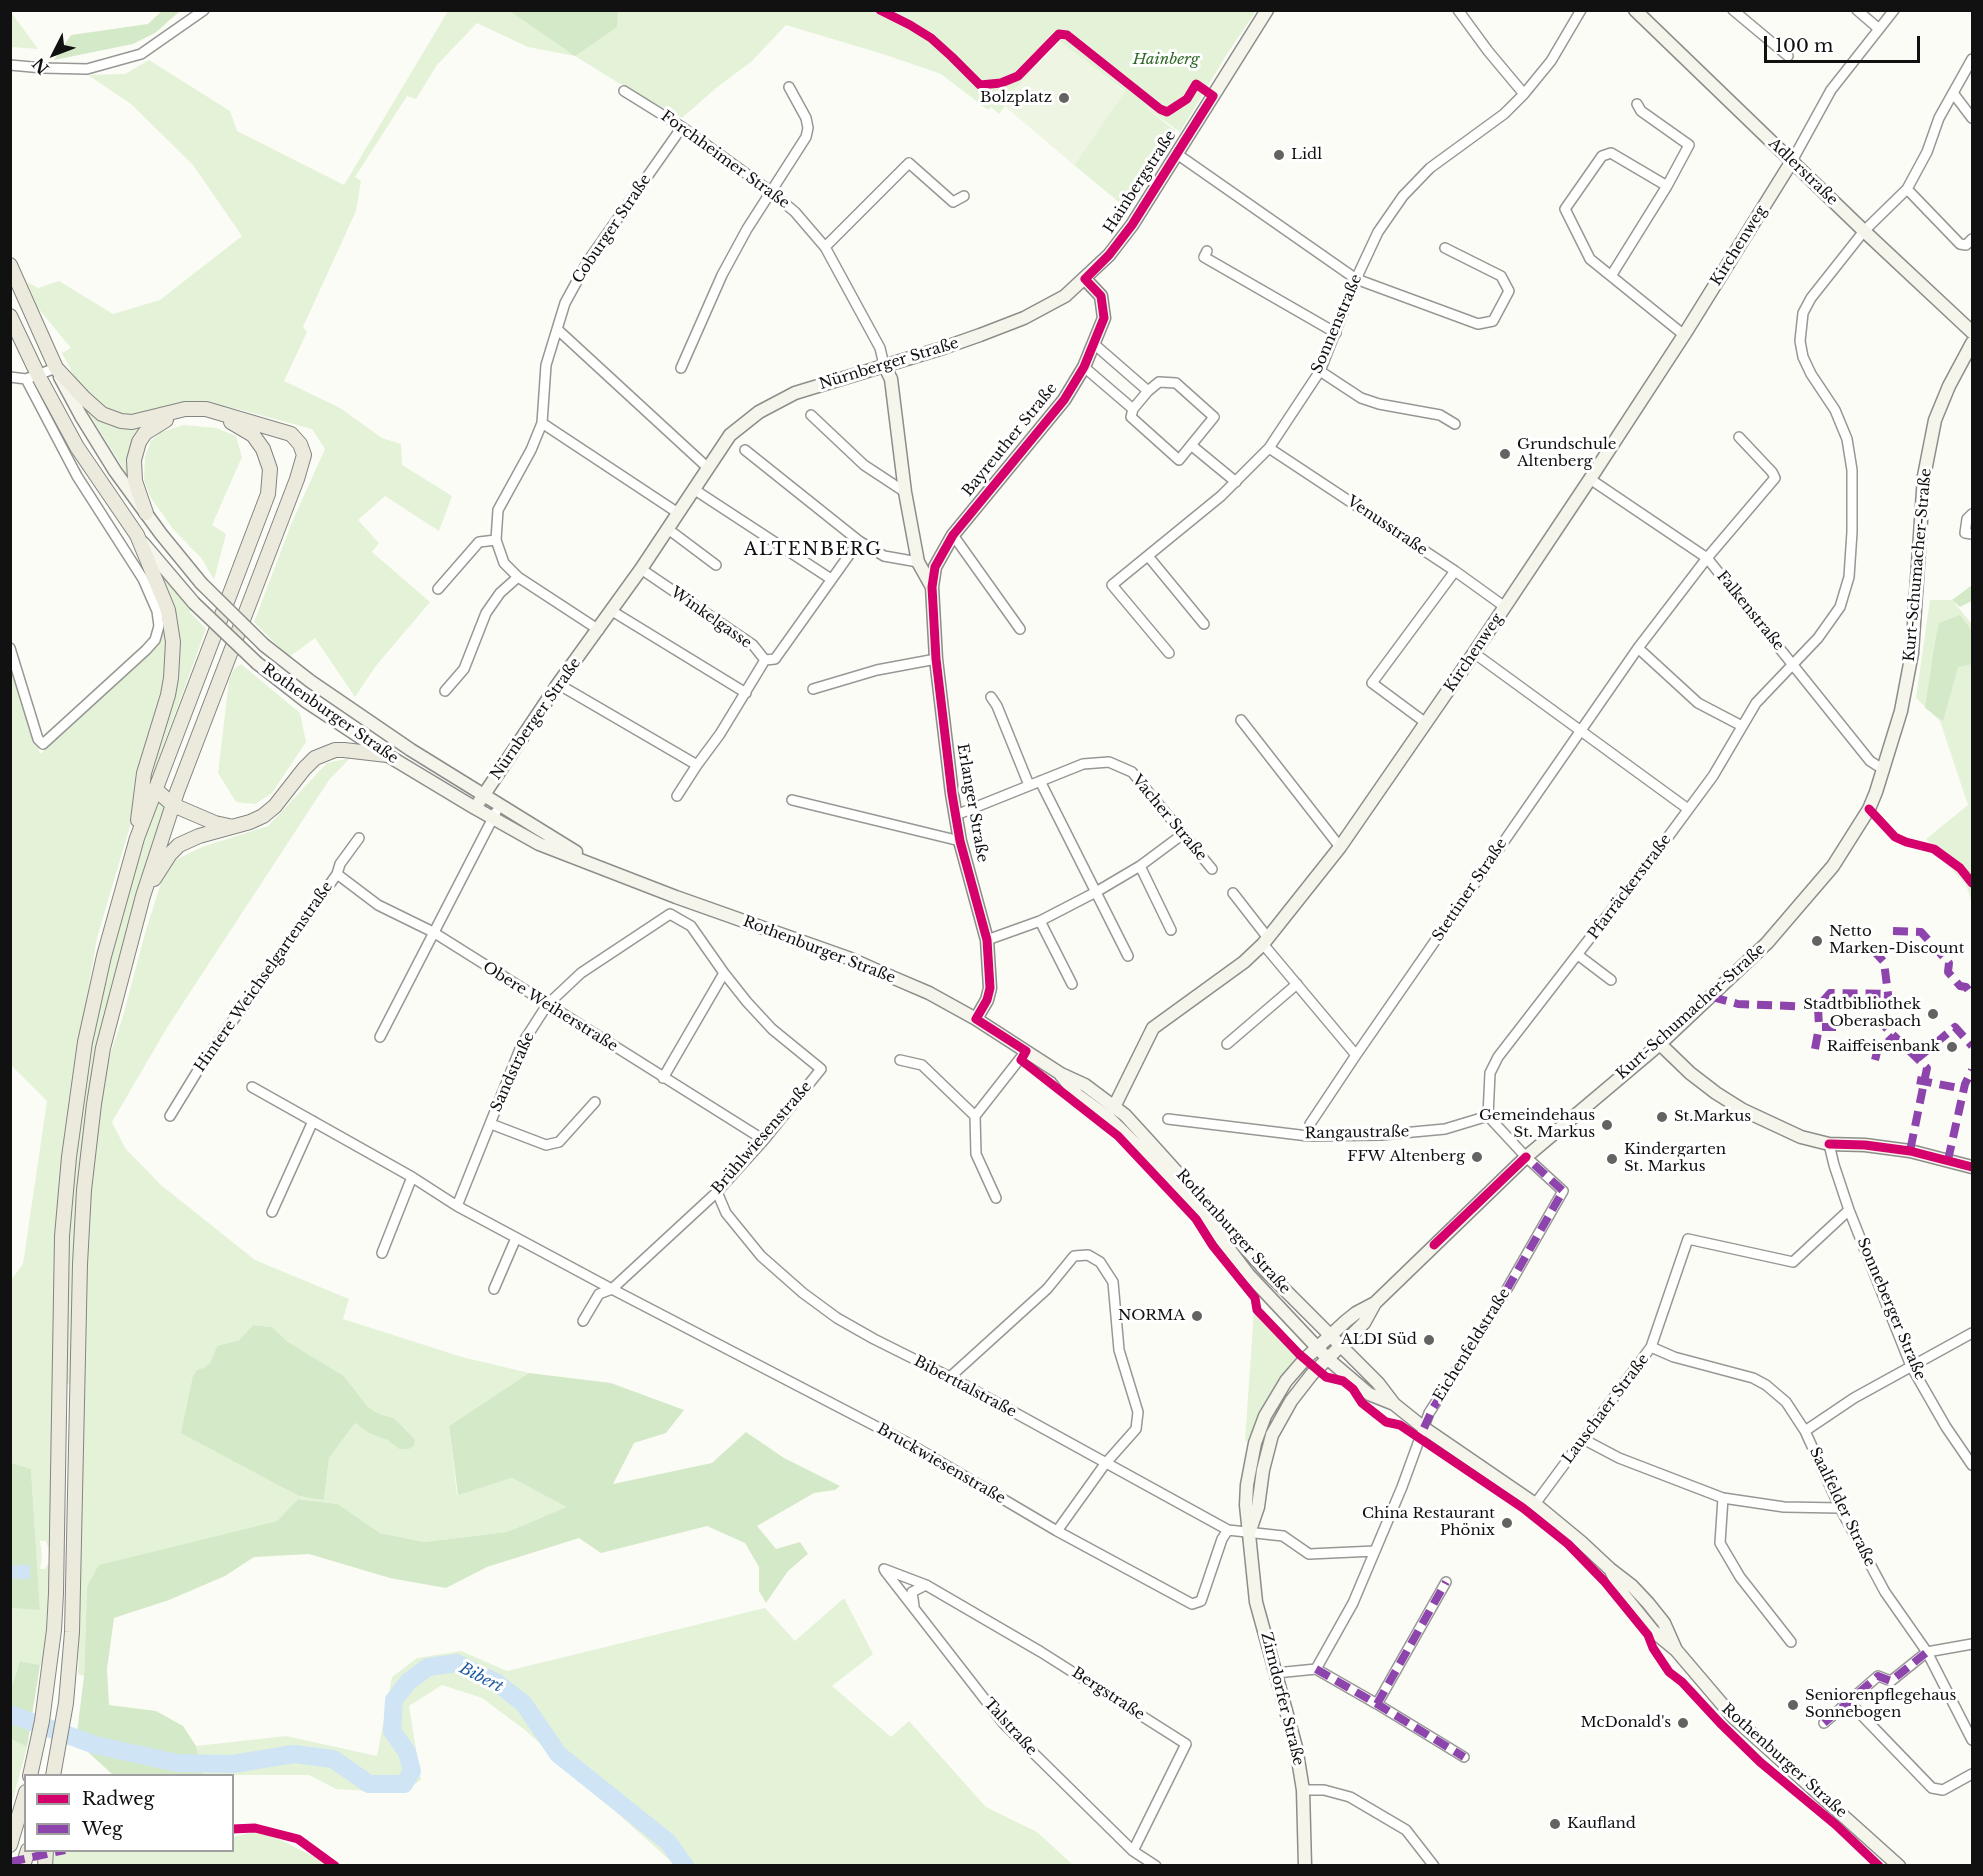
<!DOCTYPE html>
<meta charset="utf-8">
<style>
body{margin:0}
#map{position:relative;width:1983px;height:1876px;overflow:hidden;background:#fcfcf7;font-family:"Libre Baskerville",serif}
canvas{display:block}
.frame{position:absolute;inset:0;border:12px solid #111;pointer-events:none}
.legend{position:absolute;left:24px;top:1774px;width:210px;height:78px;box-sizing:border-box;background:#fff;border:2px solid #a0a0a0;margin:0;padding:8px 10px;list-style:none;font-size:18px;color:#111}
.legend li{display:flex;align-items:center;gap:12px;height:30px}
.legend b{width:30px;border:2px solid #a0a0a0}
.north{position:absolute;left:24px;top:24px;width:60px;height:60px;-webkit-text-stroke:4px #fff;paint-order:stroke;rotate:228deg;font-size:16px;font-weight:700;line-height:24px;text-align:center;color:#111}
.north::after{content:'';display:block;margin:auto;width:21px;height:27px;background:#111;clip-path:polygon(50% 0,100% 100%,50% 72%,0 100%)}
.scale{position:absolute;left:1764px;top:36px;width:156px;height:27px;box-sizing:border-box;border:3px solid #111;border-top:0;padding-left:8px;font-size:18px;line-height:21px;white-space:nowrap;color:#111;-webkit-text-stroke:4px #fff;paint-order:stroke}
</style>
<div id="map">
<canvas width="1983" height="1876"></canvas>
<div class="frame"></div>
<ul class="legend">
<li><b style="height:8px;background:#d6006c"></b>Radweg</li>
<li><b style="height:8px;background:#8e44ad"></b>Weg</li>
</ul>
<div class="north">N</div>
<div class="scale">100 m</div>
</div>
<script>
const ctx = document.querySelector('canvas').getContext('2d');
ctx.lineJoin = 'round';
function paint(path, color) { ctx.fillStyle = color; ctx.fill(path, 'evenodd'); }
const poly = rows => new Path2D(rows.map(r => 'M' + r).join(''));
function trace(path, color, width, dash) { ctx.strokeStyle = color; ctx.lineWidth = width; ctx.lineCap = dash ? 'butt' : 'round'; ctx.setLineDash(dash || []); ctx.stroke(path); }
function drawText(font, color, halo, rows, align = 'center') {
  ctx.font = font + ' "Libre Baskerville",serif'; ctx.lineWidth = 6; ctx.setLineDash([]); ctx.textBaseline = 'middle'; ctx.strokeStyle = halo; ctx.fillStyle = color; for (const [text, x, y, turn = 0] of rows) {
    ctx.save(); ctx.translate(x, y); ctx.rotate((+turn || 0) * Math.PI / 180); ctx.textAlign = isNaN(turn) ? turn : align; if (halo) ctx.strokeText(text, 0, 0); ctx.fillText(text, 0, 0); ctx.restore();
  }
}
const green = poly([
 [448,11,1256,11,1227,54,1180,132,1137,101,1176,131,1125,207,1074,165,1125,91,1056,39,999,114,991,107,988,110,941,74,886,55,786,25,752,61,716,88,682,118,630,90,575,56,528,47,477,23,437,65,416,99,407,96,355,177,361,181,356,211,303,327,307,332,284,381,340,408,382,438,401,444,402,465,452,496,439,531,385,496,358,520,379,543,372,552,430,602,375,667,355,697,315,638,289,657,254,622,292,522,325,449,312,429,234,408,190,406,142,417,115,415,81,389,62,353,71,348,38,308,27,282,38,288,59,281,113,314,160,300,242,236,193,165,131,104,88,75,125,74,149,60,230,111,237,131,344,185],
 [10,12,11,12,38,49,11,47],
 [87,408,146,424,128,476,86,409],
 [184,425,216,428,236,436,242,457,212,525,226,534,214,580,202,559,173,529,151,498,144,481,145,457,151,441,161,432],
 [160,573,191,610,190,612,206,629,150,782,171,698],
 [1930,600,1952,600,1972,624,1972,902,1966,885,1926,839,1968,805,1940,721,1916,698],
 [163,634,169,635,169,662,133,816,97,938,70,1096,62,1162,54,1317,51,1546,48,1547,46,1541,40,1541,42,1555,40,1569,45,1569,48,1564,51,1566,44,1666,20,1661,11,1689,11,1608,40,1609,31,1469,11,1462,11,1280,23,1264,47,1101,11,1065,10,665,40,754,160,643],
 [241,664,300,713,306,742,272,793,255,804,236,802,218,773,229,680,234,669],
 [350,758,329,780,168,1026,112,1122,125,1148,161,1185,255,1260,349,1299,343,1319,462,1357,529,1373,449,1426,457,1495,512,1478,568,1507,507,1532,424,1542,380,1533,338,1504,298,1499,277,1521,100,1565,87,1586,84,1676,78,1674,87,1247,93,1159,106,1067,123,1016,146,930,161,883,173,861,202,847,268,826,327,763],
 [253,1325,272,1327,288,1342,344,1376,367,1406,379,1414,394,1418,414,1440,414,1446,409,1449,399,1449,387,1440,369,1433,355,1423,329,1458,324,1499,299,1496,204,1368,210,1363,217,1346,239,1340],
 [160,800,165,806,122,945,106,1007,95,1063,73,1288,71,1384,64,1384,68,1233,73,1168,87,1063,105,976,128,894,155,804],
 [1254,1310,1297,1358,1271,1393,1251,1440,1245,1441],
 [844,1598,873,1654,832,1686,891,1737,909,1721,986,1807,1037,1832,1073,1865,675,1865,525,1730,482,1698,442,1685,409,1706,421,1780,400,1793,336,1789,309,1775,203,1775,196,1746,286,1736,377,1756,392,1677,417,1658,461,1651,507,1671,765,1608,795,1641],
 [11,1739,27,1747,11,1806],
 [260,1830,331,1865,43,1866,52,1851,232,1850,233,1837]
]);
const forest = poly([
 [163,10,180,11,155,33,133,44,54,60,71,35,148,24],
 [510,11,618,11,617,27,575,56],
 [1972,585,1972,601,1960,607,1952,600],
 [1960,615,1972,631,1972,664,1958,667,1943,721,1925,708,1935,642,1939,623],
 [253,1325,272,1327,288,1342,344,1376,367,1406,379,1414,394,1418,415,1440,414,1446,409,1449,399,1449,387,1440,369,1433,355,1423,329,1458,324,1500,299,1496,181,1433,193,1376,197,1370,204,1368,210,1363,217,1346,239,1340],
 [529,1373,611,1383,684,1410,666,1433,634,1443,613,1484,712,1463,746,1432,784,1458,840,1486,835,1490,814,1493,757,1526,776,1549,800,1542,808,1554,788,1571,766,1603,759,1591,759,1567,745,1543,707,1526,601,1553,579,1538,487,1567,446,1588,390,1578,309,1554,254,1557,225,1576,169,1600,114,1618,107,1669,109,1705,156,1711,183,1726,196,1746,203,1775,113,1775,76,1741,84,1676,87,1586,99,1565,277,1521,298,1499,338,1504,380,1533,424,1542,507,1532,567,1507,512,1478,458,1495,449,1426],
 [10,1462,31,1469,40,1610,11,1608],
 [20,1661,40,1665,27,1747,11,1739,11,1689]
]);
const pitch = poly([
 [1060,41,1125,92,1074,165,1001,103]
]);
const water = poly([
 [11,1565,30,1565,30,1579,11,1579]
]);
const river = poly([
 [10,1714,95,1745,177,1763,233,1764,294,1754,333,1759,369,1784,404,1784,412,1771,407,1752,392,1731,394,1700,408,1682,428,1667,457,1663,496,1682,524,1704,558,1754,668,1842,685,1866]
]);
const street = poly([
 [1458,10,1488,51,1524,94],
 [1733,10,1788,56],
 [1857,10,1879,29],
 [10,65,43,68,87,69,141,54,204,10],
 [624,91,682,127,770,191,795,212,825,247,880,348,884,365],
 [1953,93,1972,118],
 [1637,104,1641,111,1689,145,1667,186,1611,153,1602,156,1565,209,1590,259,1684,335],
 [1177,154,1356,279,1478,324,1493,321,1509,291,1501,276,1445,248],
 [1792,161,1831,90,1894,10],
 [1907,189,1960,244,1966,245,1972,239],
 [825,247,909,163,953,202,964,196],
 [1207,251,1204,257,1336,333],
 [1611,276,1667,186],
 [557,329,708,468],
 [1084,367,1133,409,1148,391,1094,344],
 [681,368,722,275,747,229,806,137,808,128,806,118,789,87],
 [1320,371,1361,398,1379,404,1440,415,1455,424],
 [10,377,26,379,56,368],
 [1133,409,1131,417,1179,460,1214,417,1176,383,1159,382,1148,391],
 [811,415,864,465,905,492],
 [542,423,678,513],
 [1191,445,1236,482],
 [1269,448,1455,571,1505,607],
 [745,450,859,541,884,556,918,562],
 [1590,479,1707,558,1870,761,1884,770],
 [695,490,831,579],
 [1972,514,1967,519,1965,533,1972,534],
 [668,529,716,565],
 [953,535,1020,629],
 [496,540,504,563,518,577],
 [1148,556,1204,624],
 [438,589,479,542,496,540,498,510,531,450,542,423,546,365,565,303,588,261,682,127],
 [612,611,746,693],
 [10,648,38,739,43,744,146,650,155,640,159,626,157,611,143,579,77,476,26,379],
 [1638,648,1698,703,1742,726],
 [1169,653,1112,585,1221,496,1269,448,1320,371,1356,279,1378,232,1403,196,1430,168,1504,114,1524,94,1551,61,1581,10],
 [1474,653,1688,809],
 [765,660,775,659,859,541],
 [558,684,697,765,720,734,765,660,753,645,641,569],
 [813,689,877,670,936,659],
 [445,691,464,669,486,613,500,593,518,577,599,630],
 [991,697,997,706,1029,785],
 [1241,720,1340,847],
 [1426,723,1372,683,1455,571],
 [1040,781,1128,956],
 [677,796,697,765],
 [792,800,960,841],
 [956,815,1083,764,1109,762,1132,772,1212,869],
 [1140,866,1171,930],
 [337,874,378,905,433,932,764,1140],
 [1233,893,1268,938],
 [1040,921,1072,984],
 [987,940,1040,921,1096,892,1140,866,1183,834],
 [1263,944,1356,1055],
 [1578,955,1611,980],
 [380,1037,496,812],
 [1227,1044,1297,984],
 [900,1060,922,1065,975,1116],
 [663,1078,724,973],
 [252,1087,412,1177,457,1206,608,1287,908,1443,1057,1531,1192,1604,1201,1601,1222,1539,1228,1530],
 [170,1116,200,1067,337,874,340,864,359,838],
 [1488,1116,1490,1073,1498,1057,1665,841,1713,776,1756,703,1818,638,1840,607,1849,577,1852,532,1852,470,1847,439,1835,410,1811,374,1803,357,1800,341,1803,313,1811,298,1864,231,1907,189,1927,152,1939,118,1972,59],
 [1168,1119,1308,1136,1381,1135,1445,1129,1488,1116,1526,1157,1563,1191,1495,1310,1429,1413,1402,1487,1353,1603,1316,1669,1276,1673],
 [491,1124,546,1145,559,1142,595,1102],
 [1308,1136,1310,1124,1356,1055,1638,648,1707,558,1775,478,1772,472,1739,437],
 [1829,1144,1834,1165,1849,1210,1911,1366,1946,1427,1972,1465],
 [717,1192,726,1213,761,1256,803,1293,837,1318,874,1339,950,1377,1228,1530,1283,1536,1309,1554,1375,1551],
 [996,1198,976,1154,975,1116,1026,1051],
 [457,1206,522,1044,547,1005,581,973,670,914,691,926,724,973,747,1002,772,1029,821,1069,764,1140,717,1192,612,1289,599,1294,583,1321],
 [272,1212,313,1121],
 [382,1253,412,1177],
 [494,1289,516,1238],
 [1651,1347,1674,1357,1753,1378,1766,1385,1786,1402,1805,1431,1840,1508,1885,1592,1927,1652,1972,1740],
 [950,1377,1047,1289,1074,1256,1088,1255,1100,1262,1113,1282,1119,1350,1138,1412,1136,1429,1105,1464,1057,1531],
 [1805,1431,1854,1398,1972,1333],
 [1583,1439,1619,1458,1723,1498,1784,1507,1840,1508],
 [1723,1498,1720,1543,1740,1577,1791,1642],
 [1535,1504,1651,1347,1688,1239,1793,1262,1849,1210],
 [884,1569,926,1585,1041,1652,1186,1744,1133,1851],
 [885,1571,1004,1724,1133,1851,1156,1866],
 [914,1606,912,1592,926,1585],
 [1316,1669,1377,1704,1464,1757],
 [1849,1702,1932,1788,1943,1790,1972,1774],
 [1377,1704,1446,1582],
 [1824,1723,1878,1676,1891,1681,1927,1652,1972,1644],
 [1303,1790,1324,1790,1350,1797,1406,1830,1434,1866]
]);
const secondary = poly([
 [1635,10,1864,231,1972,332],
 [884,365,891,379,905,492,918,562,932,587,936,659,952,794,960,841,987,940,990,988,987,1000,976,1019],
 [60,377,81,416,115,471,161,534,201,583],
 [143,543,194,603],
 [932,587,935,567,953,535,1064,400,1084,367,1104,318,1101,296,1085,279],
 [264,645,310,681,411,750,576,852],
 [257,663,307,702,387,755,475,808,539,844,676,897,851,959,894,978,929,993,976,1019,1061,1074,1085,1085,1125,1115,1147,1139,1267,1272,1378,1383,1394,1404],
 [475,808,558,684,641,569,730,435,759,412,795,393,943,348,980,335,1024,318,1065,296,1109,255,1132,225,1267,10],
 [1660,1044,1690,1073,1716,1093,1743,1110,1801,1137,1829,1144,1865,1145,1910,1151,1972,1167],
 [1061,1075,1076,1094,1108,1117,1176,1184,1196,1206,1248,1274,1328,1359,1369,1394,1394,1404,1424,1428,1535,1504,1581,1542,1610,1569,1632,1586,1648,1603,1664,1623,1676,1650],
 [1114,1107,1153,1028,1244,962,1263,944,1340,847,1474,653,1590,479,1684,335,1792,161],
 [1249,1533,1258,1507,1263,1470,1272,1435,1291,1401,1312,1374,1364,1323,1375,1303,1526,1157,1660,1044,1767,943,1833,866,1869,809,1876,792,1901,711,1912,653,1924,476,1935,420,1949,386,1972,343],
 [1612,1573,1623,1594,1653,1631,1676,1650,1733,1717,1899,1866],
 [1305,1866,1303,1790,1296,1747,1256,1602,1246,1505,1247,1485,1255,1443,1265,1416,1286,1381,1305,1359,1346,1321,1356,1313,1375,1303]
]);
const primary = poly([
 [10,265,56,368,84,398,102,414,121,421,132,422,185,409,206,409,291,434,300,444,304,455,297,479,177,792,143,896,103,1048,94,1104,84,1190,80,1264,72,1632,66,1703,53,1776],
 [10,316,38,375,77,447,137,535,168,610,173,642,171,678,168,695,144,773,138,820],
 [146,513,135,481,134,460,139,442,145,433,166,420],
 [155,789,173,805,215,823,229,826],
 [154,879,170,854,179,845,199,836,250,822,263,816,275,806,304,769,315,758,335,750,344,750,387,755],
 [30,1776,42,1721,54,1630,56,1593,62,1236,69,1157,85,1042,104,956,137,838,268,494,270,469,263,449,253,435,231,422],
 [10,1845,26,1792],
 [23,1866,28,1850],
 [45,1866,46,1850]
]);
const secondaryBridge = poly([
 [201,583,264,645],
 [194,603,257,663]
]);
const quiet = poly([
 [1893,931,1921,932,1949,963,1948,972,1960,986,1966,987,1972,995],
 [1873,950,1884,962,1888,994,1886,1028,1927,1068,1910,1151],
 [1712,997,1738,1004,1818,1007,1830,993,1888,994],
 [1818,1007,1819,1027,1836,1027],
 [1815,1049,1819,1027],
 [1918,1058,1955,1027,1972,1046],
 [1875,1060,1877,1052,1894,1036],
 [1917,1080,1964,1089],
 [1948,1160,1965,1084,1972,1070],
 [1424,1428,1433,1408,1495,1310,1563,1191,1526,1157],
 [1316,1669,1377,1704,1464,1757],
 [1849,1702,1864,1718],
 [1377,1704,1446,1582],
 [1824,1723,1878,1676,1891,1681,1927,1652],
 [10,1862,65,1850]
]);
const cycleway = poly([
 [880,10,910,25,931,38,952,57,980,85,1001,83,1018,76,1059,34,1067,35,1160,109,1167,112,1187,99,1196,84,1213,96,1132,225,1109,255,1085,279,1101,296,1104,318,1084,367,1064,400,953,535,935,567,932,587,936,659,952,794,960,841,987,940,990,988,987,1000,976,1019,1026,1051,1021,1060,1118,1136,1196,1219,1213,1246,1255,1298,1257,1310,1299,1354,1326,1377,1343,1381,1353,1389,1362,1403,1386,1422,1400,1425,1523,1508,1568,1544,1604,1581,1648,1635,1653,1648,1669,1672,1682,1682,1720,1723,1760,1762,1836,1825,1879,1866],
 [1869,809,1895,837,1906,842,1934,849,1960,868,1972,883],
 [1829,1144,1865,1145,1910,1151,1972,1167],
 [1434,1245,1526,1157],
 [232,1829,255,1828,298,1839,335,1866]
]);
const markers = [
 [1064,98,6,"#636362"],
 [1279,155,6,"#636362"],
 [1505,454,6,"#636362"],
 [1817,941,6,"#636362"],
 [1933,1014,6,"#636362"],
 [1952,1047,6,"#636362"],
 [1662,1117,6,"#636362"],
 [1607,1125,6,"#636362"],
 [1477,1157,6,"#636362"],
 [1612,1159,6,"#636362"],
 [1197,1316,6,"#636362"],
 [1429,1340,6,"#636362"],
 [1507,1523,6,"#636362"],
 [1793,1705,6,"#636362"],
 [1683,1723,6,"#636362"],
 [1555,1824,6,"#636362"]
];
const parkNames = [
 ["Hainberg",1166,60]
];
const poiNames = [
 ["Bolzplatz",1052,98],
 ["Lidl",1291,155,"left"],
 ["Grundschule",1517,445,"left"],
 ["Altenberg",1517,462,"left"],
 ["Netto",1829,932,"left"],
 ["Marken-Discount",1829,949,"left"],
 ["Stadtbibliothek",1921,1005],
 ["Oberasbach",1921,1022],
 ["Raiffeisenbank",1940,1047],
 ["Gemeindehaus",1595,1116],
 ["St. Markus",1595,1133],
 ["St.Markus",1674,1117,"left"],
 ["Kindergarten",1624,1150,"left"],
 ["St. Markus",1624,1167,"left"],
 ["FFW Altenberg",1465,1157],
 ["NORMA",1185,1316],
 ["ALDI Süd",1417,1340],
 ["China Restaurant",1495,1514],
 ["Phönix",1495,1531],
 ["Seniorenpflegehaus",1805,1696,"left"],
 ["Sonnebogen",1805,1713,"left"],
 ["McDonald's",1671,1723],
 ["Kaufland",1567,1824,"left"]
];
const streetNames = [
 ["Forchheimer Straße",725,160,36],
 ["Adlerstraße",1803,172,44],
 ["Hainbergstraße",1140,182,-57],
 ["Coburger Straße",612,229,-56],
 ["Kirchenweg",1739,246,-58],
 ["Sonnenstraße",1337,324,-67],
 ["Nürnberger Straße",889,364,-17],
 ["Bayreuther Straße",1010,440,-51],
 ["Venusstraße",1387,526,34],
 ["Kurt-Schumacher-Straße",1918,565,-85],
 ["Falkenstraße",1750,611,51],
 ["Winkelgasse",711,618,35],
 ["Kirchenweg",1474,653,-56],
 ["Rothenburger Straße",330,714,35],
 ["Nürnberger Straße",536,719,-55],
 ["Erlanger Straße",972,803,80],
 ["Vacher Straße",1169,818,50],
 ["Pfarräckerstraße",1630,887,-53],
 ["Stettiner Straße",1470,890,-56],
 ["Rothenburger Straße",819,950,21],
 ["Hintere Weichselgartenstraße",264,977,-55],
 ["Obere Weiherstraße",550,1007,32],
 ["Kurt-Schumacher-Straße",1691,1012,-42],
 ["Sandstraße",513,1072,-66],
 ["Rangaustraße",1357,1133,-1],
 ["Brühlwiesenstraße",762,1138,-49],
 ["Rothenburger Straße",1233,1232,48],
 ["Sonneberger Straße",1891,1309,67],
 ["Eichenfeldstraße",1472,1345,-58],
 ["Biberttalstraße",965,1387,28],
 ["Lauschaer Straße",1606,1409,-53],
 ["Bruckwiesenstraße",941,1464,30],
 ["Saalfelder Straße",1842,1507,64],
 ["Bergstraße",1108,1694,33],
 ["Zirndorfer Straße",1282,1699,76],
 ["Talstraße",1010,1727,48],
 ["Rothenburger Straße",1784,1761,42]
];
const waterNames = [
 ["Bibert",481,1678,27]
];
const quarterNames = [
 ["ALTENBERG",813,550]
];
paint(green, '#e4f2d8');
paint(forest, '#d4e9c7');
paint(pitch, '#eef5e2');
paint(water, '#cfe4f5');
trace(river, '#cfe4f5', 18);
trace(street, '#979795', 12);
trace(secondary, '#8d8d8b', 15);
trace(primary, '#848482', 16);
trace(street, '#fffffe', 9);
trace(secondary, '#f5f5ec', 12);
trace(primary, '#eceadd', 14);
trace(secondaryBridge, '#8d8d8b', 15, []);
trace(secondaryBridge, '#f5f5ec', 12);
trace(quiet, '#8e44ad', 8, [15, 8]);
trace(cycleway, '#d6006c', 9);
for (const [x, y, r, color] of markers) { const dot = new Path2D(); dot.arc(x, y, r, 0, 2 * Math.PI); ctx.fillStyle = color; ctx.fill(dot); trace(dot, '#fff', 2); }
drawText('italic 15px', '#2b6723', '#fff', parkNames);
drawText('15px', '#111', '#fff', poiNames, 'right');
drawText('15px', '#111', '#fff', streetNames);
drawText('italic 16px', '#1e5b9e', '#fff', waterNames);
ctx.letterSpacing = '1.5px';
drawText('18px', '#111', '#fff', quarterNames);
ctx.letterSpacing = '0px';
</script>
